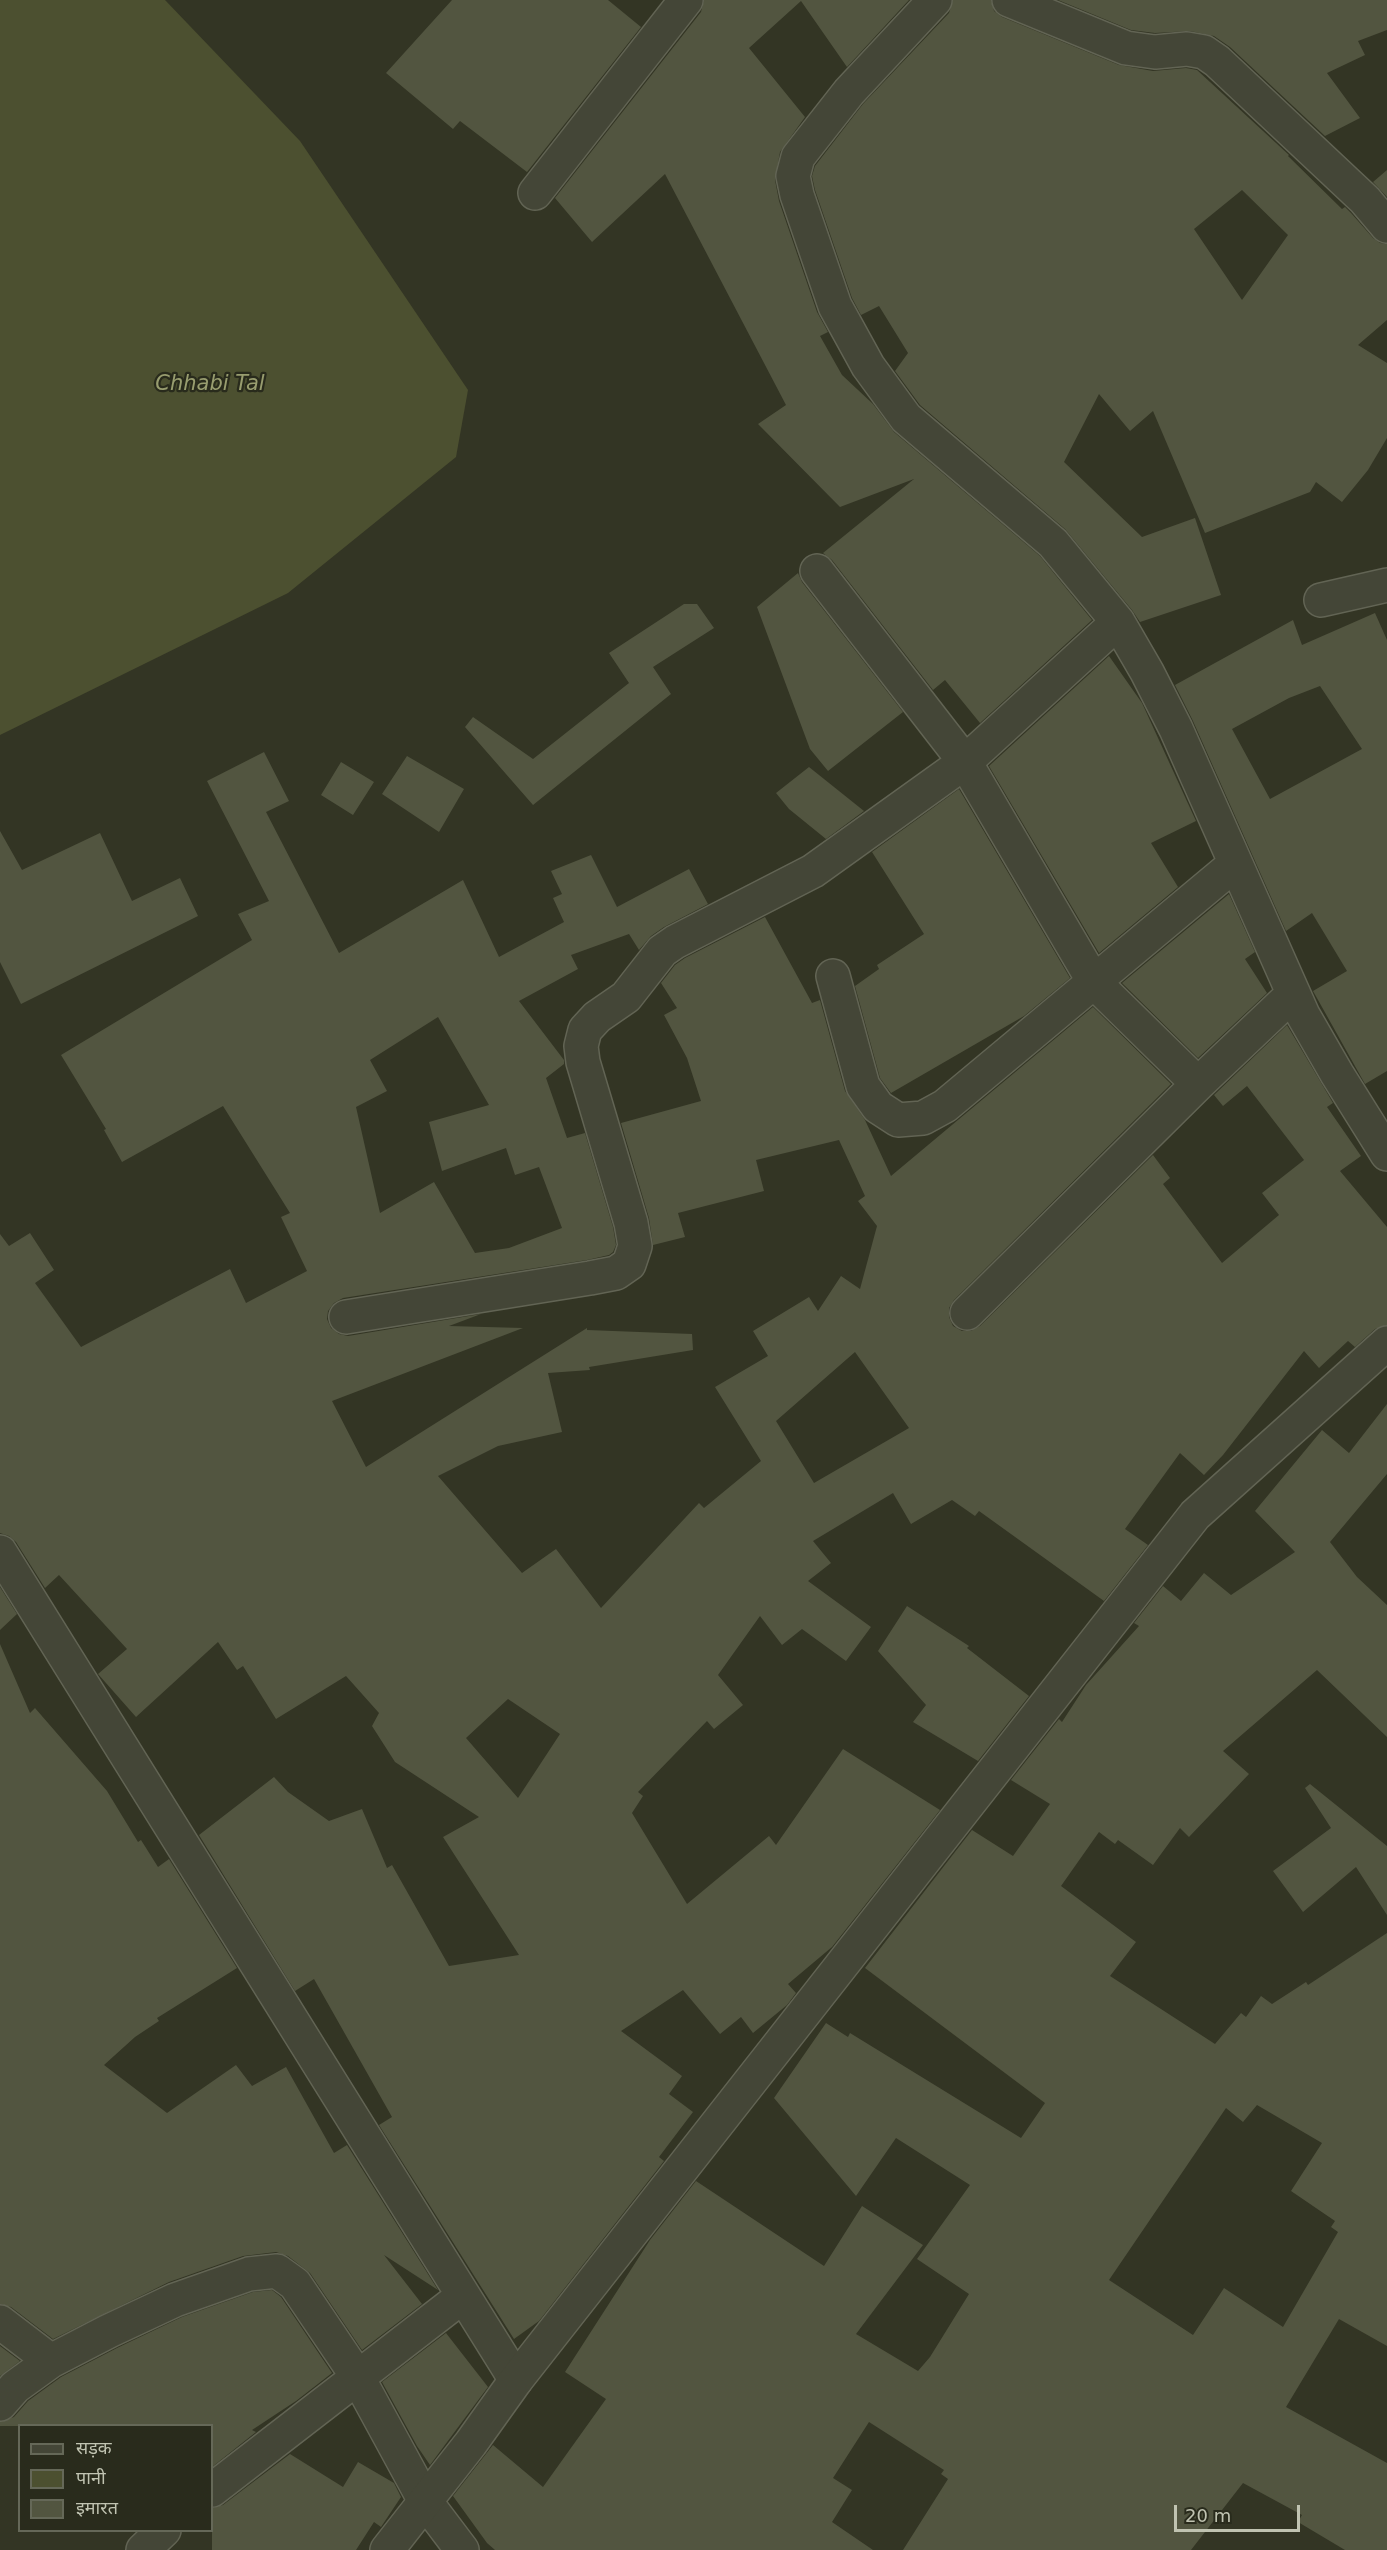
<!DOCTYPE html>
<meta charset="utf-8">
<style>
body{margin:0}
#map{position:relative;width:1387px;height:2550px;overflow:hidden;background:#333524;font-family:"DejaVu Sans","Noto Sans Devanagari",sans-serif}
canvas{display:block}
.legend{position:absolute;left:18px;top:2424px;width:195px;height:108px;box-sizing:border-box;background:#292b1c;border:2px solid #656858;margin:0;padding:8px 10px;list-style:none;font-size:18px;color:#c0c3b1}
.legend li{display:flex;align-items:center;gap:12px;height:30px}
.legend b{width:30px;border:2px solid #656858}
.scale{position:absolute;left:1174px;top:2505px;width:126px;height:27px;box-sizing:border-box;border:3px solid #c0c3b1;border-top:0;padding-left:8px;font-size:18px;line-height:21px;white-space:nowrap;color:#c0c3b1;-webkit-text-stroke:4px #292b1c;paint-order:stroke}
</style>
<div id="map">
<canvas width="1387" height="2550"></canvas>
<ul class="legend">
<li><b style="height:8px;background:#444637"></b>सड़क</li>
<li><b style="height:16px;background:#4c5030"></b>पानी</li>
<li><b style="height:16px;background:#525540"></b>इमारत</li>
</ul>
<div class="scale">20 m</div>
</div>
<script>
const ctx = document.querySelector('canvas').getContext('2d');
ctx.lineJoin = 'round';
function paint(path, color) { ctx.fillStyle = color; ctx.fill(path, 'evenodd'); }
const poly = rows => new Path2D(rows.map(r => 'M' + r).join(''));
function trace(path, color, width, dash) { ctx.strokeStyle = color; ctx.lineWidth = width; ctx.lineCap = dash ? 'butt' : 'round'; ctx.setLineDash(dash || []); ctx.stroke(path); }
function drawText(font, color, halo, rows, align = 'center') {
  ctx.font = font + ' "DejaVu Sans",sans-serif'; ctx.lineWidth = 4.5; ctx.setLineDash([]); ctx.textBaseline = 'middle'; ctx.strokeStyle = halo; ctx.fillStyle = color; for (const [text, x, y, turn = 0] of rows) {
    ctx.save(); ctx.translate(x, y); ctx.rotate((+turn || 0) * Math.PI / 180); ctx.textAlign = isNaN(turn) ? turn : align; if (halo) ctx.strokeText(text, 0, 0); ctx.fillText(text, 0, 0); ctx.restore();
  }
}
const water = poly([
 [0,0,165,0,300,141,468,390,456,457,288,593,0,735]
]);
const building = poly([
 [452,0,608,0,641,27,527,172,460,121,453,129,386,73],
 [704,0,909,0,847,67,801,1,749,48,805,117,780,152,775,180,779,201,817,312,828,332,820,336,842,375,873,404,894,432,1040,556,1092,620,980,723,945,680,933,690,832,560,823,553,914,479,840,507,758,424,786,405,665,174,592,242,555,198,701,12],
 [953,0,991,0,994,11,1002,17,1119,65,1153,71,1186,68,1197,70,1289,155,1288,156,1342,209,1345,207,1351,213,1373,238,1380,243,1387,244,1387,320,1358,345,1387,363,1387,438,1368,470,1342,502,1316,482,1310,492,1205,533,1153,411,1130,431,1099,394,1064,462,1142,537,1195,518,1221,595,1140,622,1132,610,1065,529,920,405,895,371,908,353,879,306,861,315,852,298,815,190,812,176,815,166,863,104,949,13],
 [1242,190,1288,235,1242,300,1194,229],
 [1058,0,1387,0,1387,30,1358,41,1365,55,1327,73,1360,118,1325,136,1230,47,1214,36,1190,31,1155,33,1131,30],
 [1387,170,1387,197,1373,182],
 [798,573,802,582,903,712,828,771,810,749,757,607],
 [684,604,697,604,714,628,653,667,671,694,533,805,465,727,473,717,533,759,629,683,609,653],
 [1375,613,1387,640,1387,1071,1365,1084,1313,991,1347,971,1312,913,1286,931,1193,721,1175,685,1293,620,1302,645],
 [1320,686,1362,749,1270,799,1232,729,1289,698],
 [1109,656,1142,703,1196,821,1151,843,1178,887,1099,953,989,766],
 [264,752,289,801,266,812,339,953,463,880,499,957,564,922,553,898,562,894,551,871,591,855,617,907,689,869,708,904,664,927,651,936,639,950,629,934,571,955,578,969,519,1001,564,1060,564,1064,546,1078,567,1138,585,1133,613,1227,616,1245,613,1252,609,1255,587,1260,343,1298,334,1303,328,1311,327,1319,331,1328,339,1334,348,1336,481,1314,449,1326,523,1328,332,1401,366,1467,587,1328,587,1330,692,1334,693,1350,589,1367,590,1370,548,1373,562,1432,498,1446,438,1476,522,1573,556,1549,601,1608,699,1503,704,1508,761,1461,715,1387,768,1356,753,1331,809,1297,818,1311,841,1276,860,1289,877,1226,858,1201,865,1196,839,1140,756,1160,764,1191,678,1213,685,1237,653,1245,649,1218,621,1123,701,1101,687,1058,664,1015,677,1008,661,983,675,965,685,958,765,917,812,1003,820,1000,845,1091,865,1120,891,1176,1093,1007,1171,1084,954,1300,949,1308,949,1317,953,1326,962,1331,971,1331,980,1326,1153,1155,1170,1178,1163,1184,1222,1263,1279,1215,1262,1193,1304,1160,1247,1086,1223,1106,1214,1095,1287,1025,1333,1103,1327,1107,1361,1156,1340,1171,1387,1227,1387,1325,1375,1329,1355,1347,1348,1341,1319,1368,1304,1351,1223,1455,1204,1475,1180,1453,1125,1529,1148,1545,1104,1601,979,1511,975,1516,952,1500,911,1524,893,1493,813,1541,831,1563,808,1581,871,1627,846,1661,802,1629,782,1645,760,1616,718,1675,743,1705,714,1729,707,1721,638,1792,643,1796,632,1813,687,1904,769,1836,776,1845,843,1749,940,1810,832,1947,788,1984,796,1993,787,2005,753,2033,741,2017,720,2034,683,1990,621,2031,682,2076,669,2094,693,2112,659,2157,664,2161,539,2321,514,2339,379,2125,392,2117,314,1979,295,1991,199,1835,274,1777,288,1792,329,1821,362,1809,387,1868,392,1865,449,1966,519,1955,443,1837,479,1817,395,1762,372,1726,379,1713,346,1676,276,1719,243,1666,237,1670,218,1642,136,1717,98,1674,127,1649,59,1575,45,1588,16,1542,9,1536,0,1533,0,1234,9,1246,30,1233,54,1270,35,1283,81,1347,230,1269,246,1303,307,1271,281,1217,290,1213,223,1106,122,1162,104,1130,106,1129,61,1055,252,940,238,914,269,901,207,781],
 [438,1017,489,1105,429,1122,442,1171,506,1148,515,1175,539,1167,562,1228,509,1248,475,1253,434,1182,380,1213,356,1107,387,1091,370,1060],
 [855,1352,909,1428,814,1483,776,1421],
 [508,1699,560,1734,518,1798,466,1738],
 [407,756,464,789,439,832,382,794],
 [341,762,374,782,353,815,321,795],
 [809,767,864,811,826,839,789,809,776,793],
 [959,789,1070,978,1024,1016,891,1093,880,1078,855,986,879,969,877,965,924,934,872,852],
 [0,831,22,870,100,833,132,901,180,878,198,916,21,1004,0,962],
 [1229,894,1255,952,1245,959,1267,993,1198,1058,1122,983],
 [1387,1404,1387,1474,1330,1542,1357,1577,1387,1605,1387,1737,1317,1670,1223,1751,1249,1774,1189,1837,1180,1828,1153,1865,1118,1840,1115,1844,1099,1832,1061,1886,1136,1942,1110,1976,1215,2044,1241,2013,1246,2017,1261,1996,1272,2004,1306,1982,1308,1985,1387,1933,1387,2346,1339,2319,1286,2407,1387,2463,1387,2550,1345,2550,1298,2522,1302,2515,1243,2483,1191,2550,903,2550,948,2479,941,2474,944,2470,869,2422,833,2478,852,2490,832,2522,873,2550,495,2550,487,2543,453,2496,493,2445,543,2487,606,2399,565,2372,650,2240,696,2181,824,2266,862,2206,923,2245,856,2334,918,2371,930,2357,969,2294,917,2259,970,2185,896,2138,856,2196,774,2098,826,2023,848,2037,850,2033,1021,2138,1045,2103,865,1968,972,1830,1013,1856,1050,1804,1011,1780,1059,1719,1062,1722,1086,1685,1139,1626,1134,1623,1163,1586,1181,1601,1204,1573,1231,1595,1295,1552,1255,1511,1322,1430,1349,1453],
 [1257,2105,1322,2143,1291,2191,1335,2221,1331,2227,1338,2232,1283,2327,1224,2288,1193,2335,1109,2280,1226,2108,1243,2122],
 [0,1587,17,1614,0,1630],
 [907,1606,969,1646,967,1648,1029,1696,978,1761,913,1722,926,1705,878,1651],
 [0,1644,30,1713,35,1708,107,1791,138,1842,141,1840,158,1867,169,1859,237,1968,157,2018,159,2021,135,2037,104,2065,167,2113,236,2065,252,2086,286,2067,334,2153,347,2145,438,2290,384,2255,422,2304,362,2350,310,2273,288,2256,276,2252,243,2256,169,2282,53,2339,11,2307,0,2304],
 [1310,1784,1387,1846,1387,1915,1356,1867,1303,1912,1273,1871,1331,1828,1305,1788],
 [272,2290,281,2297,332,2373,296,2401,252,2430,256,2432,212,2467,212,2426,0,2426,0,2422,14,2417,28,2401,61,2377,117,2348,182,2317,253,2292],
 [446,2333,488,2387,430,2465,417,2446,382,2382],
 [0,2346,20,2361,0,2376],
 [290,2454,343,2487,358,2462,394,2483,401,2497,381,2527,374,2522,356,2550,212,2550,212,2508,223,2505]
]);
const minor = poly([
 [935,0,849,92,798,157,793,176,797,195,835,306,868,366,906,418,1053,543,1118,622,1147,672,1176,729,1303,1015,1337,1074,1387,1154],
 [1009,0,1126,48,1155,52,1187,49,1204,52,1217,61,1365,200,1387,226],
 [535,193,686,0],
 [817,571,965,762,1094,982,1198,1084],
 [1321,600,1387,585],
 [833,976,863,1086,878,1107,898,1120,923,1118,945,1106,1235,864],
 [967,1313,1198,1084,1293,994],
 [346,1317,590,1278,616,1273,629,1264,635,1246,631,1223,583,1062,581,1046,585,1030,597,1017,626,997,662,951,675,942,813,871,965,762,1118,622],
 [0,1552,516,2380],
 [0,2322,51,2361],
 [0,2404,15,2387,51,2361,109,2331,175,2300,249,2274,277,2271,295,2284,357,2376,425,2501,462,2550],
 [212,2490,463,2296],
 [143,2550,164,2530]
]);
const tertiary = poly([
 [387,2550,471,2443,516,2380,1195,1515,1387,1343]
]);
const waterNames = [
 ["Chhabi Tal",210,385]
];
paint(water, '#4c5030');
paint(building, '#525540');
trace(minor, '#626454', 36);
trace(tertiary, '#626454', 36);
trace(minor, '#444637', 33);
trace(tertiary, '#444637', 33);
drawText('italic 21px', '#989d6f', '#292b1c', waterNames);
</script>
